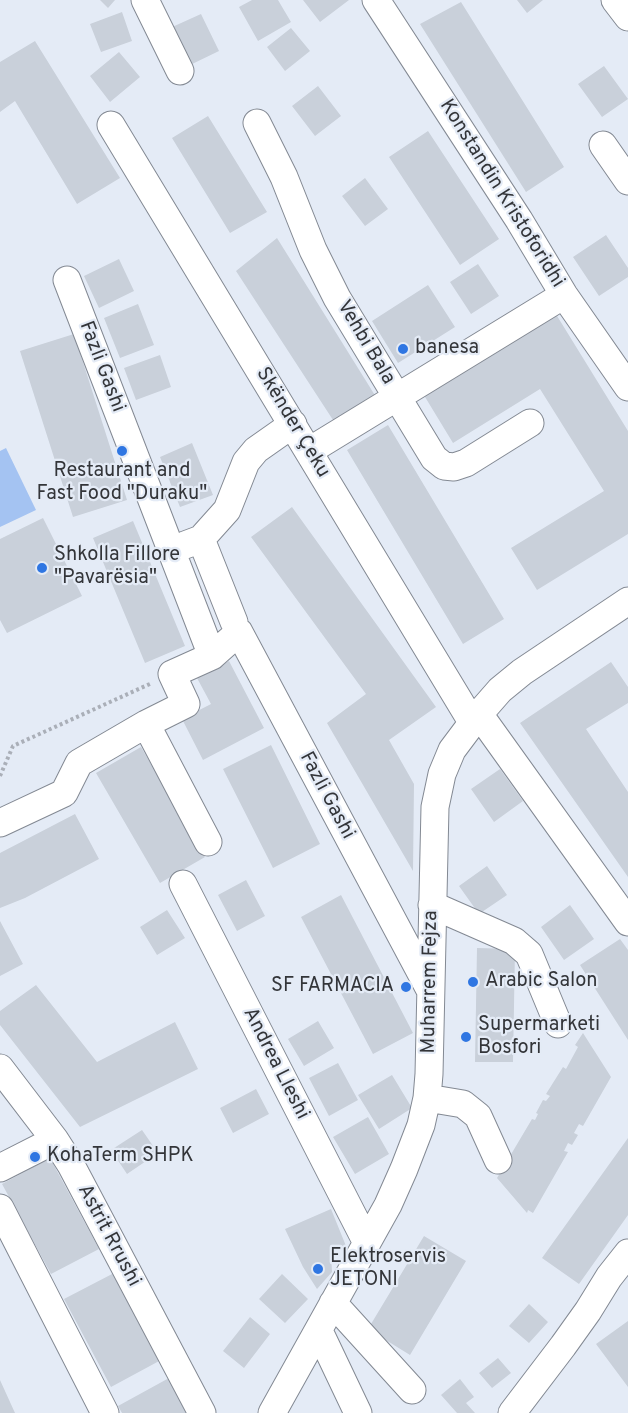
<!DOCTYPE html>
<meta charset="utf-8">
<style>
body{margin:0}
canvas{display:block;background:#e4ebf6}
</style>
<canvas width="628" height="1413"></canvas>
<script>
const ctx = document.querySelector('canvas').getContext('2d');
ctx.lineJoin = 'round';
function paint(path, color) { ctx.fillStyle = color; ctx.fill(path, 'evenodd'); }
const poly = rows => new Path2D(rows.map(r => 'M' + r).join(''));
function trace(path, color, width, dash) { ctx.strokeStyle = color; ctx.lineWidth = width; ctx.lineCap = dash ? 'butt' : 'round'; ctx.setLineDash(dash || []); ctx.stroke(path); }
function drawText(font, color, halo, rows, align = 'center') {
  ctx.font = font + ' Overpass,sans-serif'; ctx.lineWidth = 4.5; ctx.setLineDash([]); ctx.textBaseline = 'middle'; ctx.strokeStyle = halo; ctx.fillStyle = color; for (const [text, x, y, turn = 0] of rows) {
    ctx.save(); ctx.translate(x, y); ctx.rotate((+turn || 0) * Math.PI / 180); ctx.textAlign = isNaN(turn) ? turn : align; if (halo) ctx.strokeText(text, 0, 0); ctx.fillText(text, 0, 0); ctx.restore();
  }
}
const green = poly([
 [6,448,36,510,0,527,0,451]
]);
const building = poly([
 [100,0,115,0,108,8],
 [252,0,278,0,291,22,258,41,239,7],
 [303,0,349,0,320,22],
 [517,0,543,0,527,13],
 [461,2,564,167,526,192,420,24],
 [122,12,132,41,101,52,90,24],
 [201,14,219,51,188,66,170,28],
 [291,28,310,51,285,71,267,47],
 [35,41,120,178,77,204,15,101,0,112,0,62],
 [119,52,140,77,110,102,90,76],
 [604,66,628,99,602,117,578,84],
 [318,86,341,116,315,136,292,106],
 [208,116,267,212,230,233,172,138],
 [428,131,499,239,460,265,389,157],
 [365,178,388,209,365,226,342,196],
 [606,235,628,268,628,277,599,296,573,257],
 [277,238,376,397,333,420,236,271],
 [119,259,134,291,99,308,84,276],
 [478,264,499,296,471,314,450,282],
 [428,285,455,327,398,363,372,321],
 [138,304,154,345,120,358,104,318],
 [554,311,628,431,628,534,537,590,511,548,604,491,540,389,453,443,422,392],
 [74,334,127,500,73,517,20,351],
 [160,355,171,387,136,400,124,368],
 [388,425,504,619,463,644,347,450],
 [192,443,213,495,180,507,160,457],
 [292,507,436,707,389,740,414,784,413,871,327,723,366,694,251,537],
 [43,518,82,596,7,633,0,620,0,539],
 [133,521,185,646,145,663,93,538],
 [229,661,264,728,203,760,182,719,211,704,197,678],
 [611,662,628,687,628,703,586,729,628,792,628,877,520,723],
 [271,745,320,844,273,868,223,769],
 [141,747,205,857,160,883,96,773],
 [500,769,523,801,494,822,471,789],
 [75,814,99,859,25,898,0,908,0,853],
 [487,866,507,895,479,914,459,886],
 [246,880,265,916,237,931,218,895],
 [341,895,413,1033,373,1054,301,917],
 [570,905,594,939,564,960,541,927],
 [167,910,185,938,157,955,140,927],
 [0,921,23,964,0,976],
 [620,939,628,950,628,1040,580,965],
 [477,948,515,949,513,1062,475,1062],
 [36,985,97,1062,175,1022,198,1069,80,1127,0,1025,0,1011],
 [318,1021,334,1048,304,1066,288,1039],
 [583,1033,611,1077,583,1126,579,1124,574,1133,578,1135,572,1145,568,1143,564,1151,568,1152,533,1213,528,1210,527,1213,497,1178,532,1119,535,1120,538,1114,536,1113,543,1100,546,1101,550,1096,546,1094,563,1067,566,1069,578,1047,575,1045],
 [338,1063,358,1100,329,1116,309,1078],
 [392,1075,412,1108,379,1129,358,1095],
 [256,1089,269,1114,233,1133,220,1108],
 [368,1117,389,1154,355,1174,333,1137],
 [142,1130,158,1153,127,1174,111,1150],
 [628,1138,628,1215,579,1284,542,1258],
 [50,1158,99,1249,51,1274,2,1184],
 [331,1209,346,1246,331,1253,332,1272,317,1289,303,1267,285,1229],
 [424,1236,466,1261,410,1355,368,1329],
 [114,1273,161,1360,111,1387,64,1299],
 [282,1274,308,1299,285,1323,259,1299],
 [529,1304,548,1322,529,1343,509,1326],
 [250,1317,270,1334,244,1368,223,1351],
 [628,1321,628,1387,596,1344],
 [498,1358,511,1373,492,1388,479,1373],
 [169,1378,188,1413,122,1413,118,1406],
 [460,1379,474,1397,466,1403,475,1413,457,1413,441,1395],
 [0,1380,15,1413,0,1413]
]);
const path = poly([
 [0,776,13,746,152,683]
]);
const minor = poly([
 [145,0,180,71],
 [376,0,519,220,564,295,628,387],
 [615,0,628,17],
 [257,123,284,177,313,250,337,298,434,458,444,466,454,467,466,463,530,423],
 [111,125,472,722],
 [603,145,628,181],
 [67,280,212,656,239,632,430,990],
 [309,451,564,295],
 [201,539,227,510,246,462,256,450,293,424],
 [185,545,201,539,234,622],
 [479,714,628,922],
 [146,724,208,842],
 [0,823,64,793,79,763,146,724,186,704,172,674,212,656],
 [183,884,367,1243],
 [432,905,514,941,529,954,558,1024],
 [0,1068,55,1140,71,1165,202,1413],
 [427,1098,463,1104,478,1116,498,1160],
 [0,1168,55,1140],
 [0,1208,105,1413],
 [333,1303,412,1390],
 [319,1331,358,1413],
 [272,1413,388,1205,404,1169,421,1125,427,1098,429,1074,435,807,442,774,452,750,479,714,500,690,522,672,628,601],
 [512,1413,563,1346,588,1311,609,1277,628,1253]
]);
const markers = [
 [403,349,6,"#2f76e2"],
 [122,451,6,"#2f76e2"],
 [42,568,6,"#2f76e2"],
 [473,982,6,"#2f76e2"],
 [406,987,6,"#2f76e2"],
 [466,1037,6,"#2f76e2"],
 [35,1157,6,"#2f76e2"],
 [318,1269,6,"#2f76e2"]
];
const streetNames = [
 ["Konstandin Kristoforidhi",501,194,58],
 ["Vehbi Bala",365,343,59],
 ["Fazli Gashi",101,367,69],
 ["Skënder Çeku",292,423,59],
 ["Fazli Gashi",326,796,62],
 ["Muharrem Fejza",431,982,-89],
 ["Andrea Lleshi",275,1064,63],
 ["Astrit Rrushi",108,1236,62]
];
const poiNames = [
 ["banesa",415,349],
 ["Restaurant and",122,472,"center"],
 ["Fast Food \"Duraku\"",122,495,"center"],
 ["Shkolla Fillore",54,556],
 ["\"Pavarësia\"",54,579],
 ["Arabic Salon",485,982],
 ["SF FARMACIA",394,987,"right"],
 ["Supermarketi",478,1026],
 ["Bosfori",478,1049],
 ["KohaTerm SHPK",47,1157],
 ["Elektroservis",330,1258],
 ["JETONI",330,1281]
];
paint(green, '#a4c3f2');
paint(building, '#c9d0da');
trace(minor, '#838993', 29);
trace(path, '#aaafb8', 4, [3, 3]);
trace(minor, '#fff', 27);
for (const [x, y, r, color] of markers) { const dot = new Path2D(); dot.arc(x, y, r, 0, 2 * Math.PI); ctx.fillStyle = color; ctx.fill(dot); trace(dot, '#e4ebf6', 2); }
drawText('20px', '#333539', '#e4ebf6', streetNames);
drawText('20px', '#333539', '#e4ebf6', poiNames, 'left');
</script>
